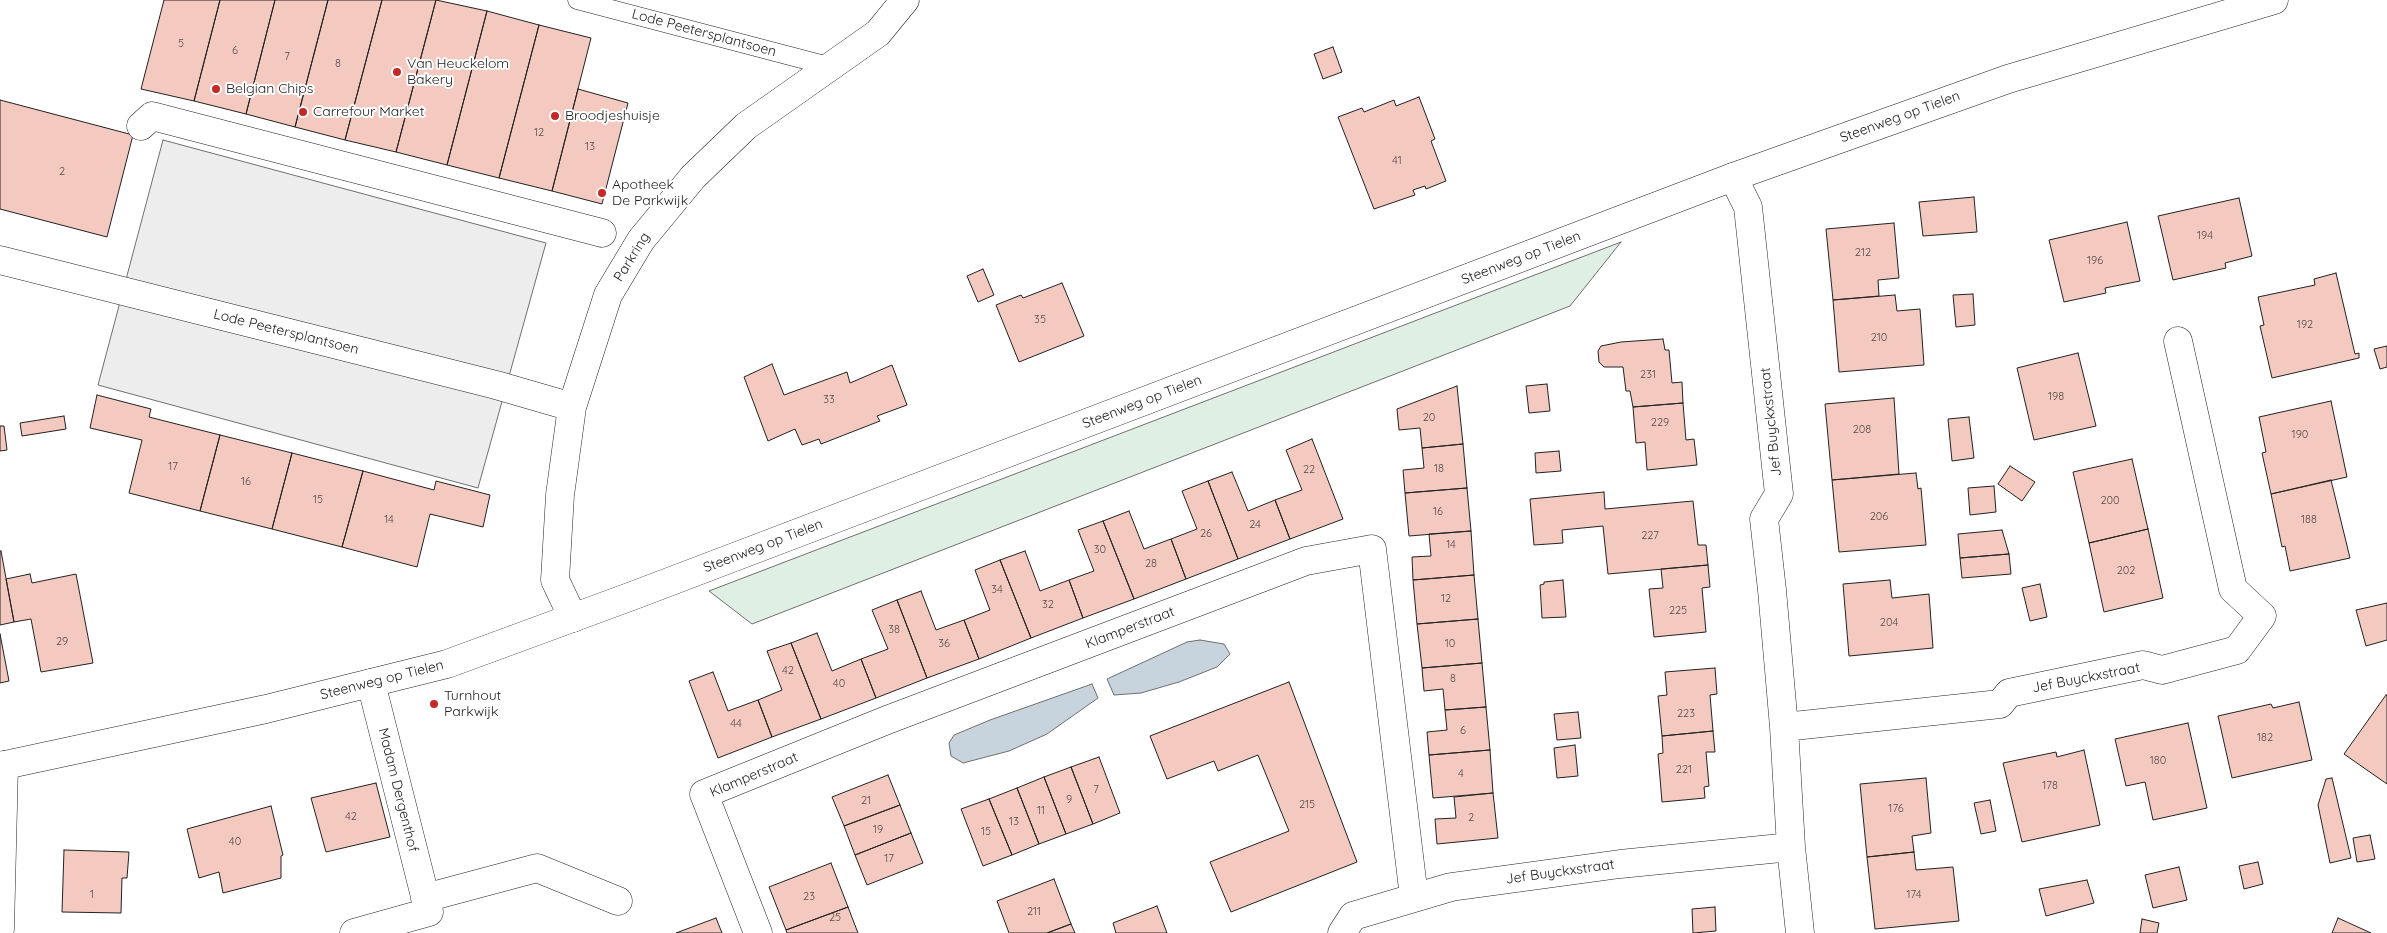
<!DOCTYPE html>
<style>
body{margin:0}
canvas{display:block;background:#fff}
</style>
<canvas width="2387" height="933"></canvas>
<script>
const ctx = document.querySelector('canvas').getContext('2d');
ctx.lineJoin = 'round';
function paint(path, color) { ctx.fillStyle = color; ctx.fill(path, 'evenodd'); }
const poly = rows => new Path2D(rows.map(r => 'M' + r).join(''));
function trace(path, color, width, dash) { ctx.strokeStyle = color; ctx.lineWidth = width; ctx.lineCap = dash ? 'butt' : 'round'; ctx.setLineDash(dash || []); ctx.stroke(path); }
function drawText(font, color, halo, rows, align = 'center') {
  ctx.font = font + ' Quicksand,sans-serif'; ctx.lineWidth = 4; ctx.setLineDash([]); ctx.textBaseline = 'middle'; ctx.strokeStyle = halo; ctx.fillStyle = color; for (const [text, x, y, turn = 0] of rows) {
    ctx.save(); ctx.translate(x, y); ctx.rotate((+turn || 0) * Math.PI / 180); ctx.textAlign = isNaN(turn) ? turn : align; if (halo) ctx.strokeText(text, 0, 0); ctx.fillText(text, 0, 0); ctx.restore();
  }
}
const green = poly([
 [1621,242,1570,306,752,624,709,591,1621,242]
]);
const parking = poly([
 [163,140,546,243,478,488,98,385,163,140]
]);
const water = poly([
 [1200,640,1224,644,1230,654,1217,667,1179,682,1141,693,1114,695,1107,679,1187,642,1200,640],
 [1092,684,1098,698,1047,734,1009,751,963,763,951,756,949,743,954,735,990,720,1092,684]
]);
const building = poly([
 [164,0,220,0,194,101,141,89,164,0],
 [220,0,275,0,246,114,194,101,220,0],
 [275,0,328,0,295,127,246,114,275,0],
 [328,0,382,0,345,140,295,127,328,0],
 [382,0,436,0,396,152,345,140,382,0],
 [436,0,487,11,447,165,396,152,436,0],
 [487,11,539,25,499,178,447,165,487,11],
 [539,25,591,38,552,191,499,178,539,25],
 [1333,47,1342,72,1323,79,1314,54,1333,47],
 [578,89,628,103,602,204,552,191,578,89],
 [1419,97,1435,139,1431,141,1446,181,1426,189,1425,186,1413,190,1415,195,1374,209,1338,117,1362,108,1364,112,1394,100,1396,106,1419,97],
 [0,100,133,135,107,237,0,209,0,100],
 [1974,197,1977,232,1923,236,1919,202,1974,197],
 [2239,198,2252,256,2225,263,2226,268,2173,280,2158,216,2239,198],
 [2127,222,2140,281,2105,288,2106,293,2064,302,2049,240,2127,222],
 [1894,223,1899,278,1878,280,1879,296,1833,300,1826,229,1894,223],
 [983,269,994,295,978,302,967,276,983,269],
 [2336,273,2355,354,2359,353,2359,358,2272,378,2260,326,2264,325,2258,297,2315,285,2314,279,2336,273],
 [1062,283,1084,336,1019,362,996,305,1021,295,1023,298,1062,283],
 [1973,294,1975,325,1956,327,1953,295,1973,294],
 [1895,295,1897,311,1920,309,1924,365,1839,372,1833,300,1895,295],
 [1663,339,1665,350,1669,350,1672,383,1682,382,1683,403,1633,407,1630,391,1626,391,1623,367,1604,367,1599,362,1598,351,1601,346,1621,342,1663,339],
 [2387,346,2387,367,2380,369,2374,349,2387,346],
 [2078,353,2096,426,2034,440,2017,368,2078,353],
 [772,364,784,395,847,372,850,383,892,365,907,405,877,416,880,421,821,444,819,439,802,445,795,429,768,441,744,377,772,364],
 [1547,384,1550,411,1529,413,1526,386,1547,384],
 [1457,386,1463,444,1422,448,1420,428,1399,430,1397,409,1457,386],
 [97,395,151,409,149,417,220,435,200,511,129,493,142,440,90,428,97,395],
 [1894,398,1899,474,1832,480,1825,404,1894,398],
 [2331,401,2347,477,2271,494,2262,453,2266,452,2259,417,2331,401],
 [1683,403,1686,440,1694,439,1697,465,1647,470,1645,442,1636,443,1633,407,1683,403],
 [64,416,66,429,22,436,20,423,64,416],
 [1969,417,1974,458,1952,461,1948,419,1969,417],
 [0,426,4,426,7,450,0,451,0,426],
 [220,435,292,453,272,529,200,511,220,435],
 [1312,439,1343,519,1290,539,1275,500,1302,490,1286,450,1312,439],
 [1463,444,1467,488,1405,493,1403,470,1424,468,1422,448,1463,444],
 [1559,451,1561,471,1536,473,1535,453,1559,451],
 [292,453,363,471,342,547,272,529,292,453],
 [2132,459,2148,529,2089,543,2073,472,2132,459],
 [2010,466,2035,482,2022,501,1998,484,2010,466],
 [363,471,434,490,436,481,490,495,483,527,430,514,417,567,342,547,363,471],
 [1232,472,1248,511,1275,500,1290,539,1238,559,1208,481,1232,472],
 [1916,473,1918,489,1921,488,1926,545,1839,552,1832,480,1916,473],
 [2331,480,2350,558,2290,571,2285,546,2282,547,2271,494,2331,480],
 [1208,481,1238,559,1186,579,1171,539,1197,529,1182,491,1208,481],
 [1994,486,1996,512,1970,515,1968,488,1994,486],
 [1467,488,1471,531,1409,536,1405,493,1467,488],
 [1604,492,1605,509,1693,501,1698,545,1706,545,1708,565,1608,574,1603,526,1562,530,1563,543,1534,545,1530,499,1604,492],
 [1129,511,1144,549,1171,539,1186,579,1134,599,1103,521,1129,511],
 [1103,521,1134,599,1083,618,1069,580,1094,571,1078,530,1103,521],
 [2148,529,2163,598,2104,612,2089,543,2148,529],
 [2002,530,2009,554,1960,558,1958,534,2002,530],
 [1471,531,1474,575,1413,580,1412,557,1431,556,1429,534,1471,531],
 [1,551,14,622,0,625,0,551,1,551],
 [1025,551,1040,591,1069,580,1083,618,1031,638,1000,560,1025,551],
 [2009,554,2011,574,1962,578,1960,558,2009,554],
 [1000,560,1031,638,979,659,964,620,990,610,975,570,1000,560],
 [1708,565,1710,587,1702,588,1706,632,1654,637,1649,589,1663,588,1661,569,1708,565],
 [30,574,32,583,76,574,93,663,41,672,31,619,14,622,6,579,30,574],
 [1474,575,1478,619,1417,624,1413,580,1474,575],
 [1563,580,1566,617,1542,618,1540,585,1544,584,1544,582,1563,580],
 [1890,580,1892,598,1929,594,1933,648,1849,656,1843,584,1890,580],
 [2040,584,2047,617,2030,621,2022,588,2040,584],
 [921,591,936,630,964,620,979,659,927,678,897,600,921,591],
 [897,600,927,678,876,698,861,659,888,649,872,610,897,600],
 [2387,603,2387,640,2366,646,2356,610,2387,603],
 [1478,619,1482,663,1422,668,1417,624,1478,619],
 [817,633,832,671,861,659,876,698,821,719,791,643,817,633],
 [0,634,9,681,0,683,0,634],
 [791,643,821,719,772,737,758,700,782,690,767,651,791,643],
 [1482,663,1486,707,1445,710,1443,689,1424,691,1422,668,1482,663],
 [1715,668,1717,694,1710,695,1713,731,1662,736,1658,696,1667,695,1665,672,1715,668],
 [713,672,728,711,758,700,772,737,718,758,689,681,713,672],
 [1289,682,1357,862,1231,912,1210,862,1289,831,1258,755,1218,771,1214,761,1167,779,1150,736,1289,682],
 [2386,695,2387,695,2387,784,2344,754,2386,695],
 [2299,702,2312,760,2232,778,2218,716,2271,704,2273,708,2299,702],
 [1486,707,1490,750,1429,755,1427,732,1447,730,1445,710,1486,707],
 [1578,712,1581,738,1557,740,1554,714,1578,712],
 [2188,723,2207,808,2153,820,2145,782,2126,786,2115,739,2188,723],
 [1713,731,1715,752,1706,752,1709,786,1704,787,1705,798,1662,802,1658,754,1663,753,1662,736,1713,731],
 [1575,745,1578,776,1557,778,1554,748,1575,745],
 [1490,750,1493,793,1433,798,1429,755,1490,750],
 [2084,750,2100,825,2022,842,2003,763,2056,752,2057,757,2084,750],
 [1099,757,1120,813,1093,824,1071,767,1099,757],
 [1071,767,1093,824,1066,834,1044,777,1071,767],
 [888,775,900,805,844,826,832,797,888,775],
 [1044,777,1066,834,1039,844,1017,788,1044,777],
 [1926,778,1931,833,1912,836,1914,852,1867,857,1860,784,1926,778],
 [2332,778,2351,858,2330,863,2318,805,2326,779,2332,778],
 [376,783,390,837,326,852,311,798,376,783],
 [1017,788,1039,844,1012,855,989,799,1017,788],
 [1493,793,1498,838,1437,844,1435,819,1456,818,1454,797,1493,793],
 [989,799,1012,855,983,866,961,809,989,799],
 [1990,800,1996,831,1981,834,1974,803,1990,800],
 [900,805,911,833,855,855,844,826,900,805],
 [271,806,283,855,281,856,281,878,223,893,219,872,199,878,187,829,271,806],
 [911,833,923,863,867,885,855,855,911,833],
 [2370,835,2375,859,2357,862,2353,838,2370,835],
 [64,850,129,852,127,878,122,878,121,913,62,912,64,850],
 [1914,852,1916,870,1953,867,1959,921,1875,929,1867,857,1914,852],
 [2258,862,2263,884,2244,889,2239,866,2258,862],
 [831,863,848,907,786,930,769,887,831,863],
 [2179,867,2187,900,2153,908,2145,875,2179,867],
 [1054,879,1071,924,1047,933,1009,933,997,901,1054,879],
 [2087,880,2094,903,2046,916,2039,889,2087,880],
 [1157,906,1167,933,1116,933,1113,923,1157,906],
 [848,907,858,933,787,933,786,930,848,907],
 [1715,907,1716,931,1693,933,1692,909,1715,907],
 [716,918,722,933,676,933,716,918],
 [2338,918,2371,933,2332,933,2338,918],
 [2142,919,2159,923,2157,933,2140,933,2142,919],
 [1071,924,1075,933,1047,933,1071,924]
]);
const lane = poly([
 [577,0,832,67]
]);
const street = poly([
 [141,126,152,116,602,233],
 [1733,177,1748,207,1779,494,1764,519,1772,590,1784,727,1791,847,1800,933],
 [0,260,496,385,572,407],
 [573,618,555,580,560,495,572,407,608,295,641,240,693,177,746,126,878,33,905,0],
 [1784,727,2000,704,2009,693,2143,665,2162,670,2237,650,2262,616,2233,589,2178,341],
 [425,898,537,868,618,901],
 [0,929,4,765],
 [354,933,429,912,371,683],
 [758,933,704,794,887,720,1306,561,1372,549,1414,897],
 [1342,933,1353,916,1451,887,1620,864,1791,847]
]);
const secondary = poly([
 [0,766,266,709,447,664,632,596,1733,177,2008,79,2274,0]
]);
const markers = [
 [397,72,5,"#c62828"],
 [216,89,5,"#c62828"],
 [303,112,5,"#c62828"],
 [555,116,5,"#c62828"],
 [602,193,5,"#c62828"],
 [434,704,5,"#c62828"]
];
const numberNames = [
 ["5",181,44],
 ["6",235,51],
 ["7",287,57],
 ["8",338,64],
 ["12",539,133],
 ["13",590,147],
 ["41",1397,161],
 ["2",62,172],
 ["194",2205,236],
 ["212",1863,253],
 ["196",2095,261],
 ["35",1040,320],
 ["192",2305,325],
 ["210",1879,338],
 ["231",1648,375],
 ["198",2056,397],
 ["33",829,400],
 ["20",1429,418],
 ["229",1660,423],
 ["208",1862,430],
 ["190",2300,435],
 ["17",173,467],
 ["18",1439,469],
 ["22",1309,470],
 ["16",246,482],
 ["15",318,500],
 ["200",2110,501],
 ["16",1438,512],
 ["206",1879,517],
 ["14",389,520],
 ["188",2309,520],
 ["24",1255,525],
 ["26",1206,534],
 ["227",1650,536],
 ["14",1451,545],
 ["30",1100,550],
 ["28",1151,564],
 ["202",2126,571],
 ["34",997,590],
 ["12",1446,599],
 ["32",1048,605],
 ["225",1678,611],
 ["204",1889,623],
 ["38",894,630],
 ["29",62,642],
 ["36",944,644],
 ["10",1450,644],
 ["42",788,671],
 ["8",1453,679],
 ["40",839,684],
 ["223",1686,714],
 ["44",736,724],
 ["6",1463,731],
 ["182",2265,738],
 ["180",2158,761],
 ["221",1684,770],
 ["4",1461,774],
 ["178",2050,786],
 ["7",1096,790],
 ["9",1069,800],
 ["21",866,801],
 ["215",1307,805],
 ["176",1896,809],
 ["11",1041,811],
 ["42",351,817],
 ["2",1471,818],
 ["13",1014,822],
 ["19",878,830],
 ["15",986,832],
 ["40",235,842],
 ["17",889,859],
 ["1",92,895],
 ["174",1914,895],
 ["23",809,897],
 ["211",1034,912],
 ["25",835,918]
];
const streetNames = [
 ["Lode Peetersplantsoen",704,33,15],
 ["Steenweg op Tielen",1900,117,-20],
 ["Parkring",632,257,-58],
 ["Steenweg op Tielen",1521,258,-21],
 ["Lode Peetersplantsoen",286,332,14],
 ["Steenweg op Tielen",1142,402,-21],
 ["Jef Buyckxstraat",1771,422,-96],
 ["Steenweg op Tielen",763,546,-21],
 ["Klamperstraat",1130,628,-21],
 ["Jef Buyckxstraat",2086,678,-11],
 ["Steenweg op Tielen",382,680,-14],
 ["Klamperstraat",754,775,-23],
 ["Madam Dergenthof",398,790,76],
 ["Jef Buyckxstraat",1560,872,-8]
];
const poiNames = [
 ["Van Heuckelom",407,64],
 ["Bakery",407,80],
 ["Belgian Chips",226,89],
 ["Carrefour Market",313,112],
 ["Broodjeshuisje",565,116],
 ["Apotheek",612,185],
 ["De Parkwijk",612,201],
 ["Turnhout",444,696],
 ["Parkwijk",444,712]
];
paint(green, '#e0efe3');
trace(green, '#6f6f6f', 1);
paint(parking, '#ededed');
trace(parking, '#6f6f6f', 1);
paint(water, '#c7d3dd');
trace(water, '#6f6f6f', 1);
paint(building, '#f3c9c0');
trace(building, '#222', 1);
trace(lane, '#222', 19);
trace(street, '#222', 29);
trace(secondary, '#222', 29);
trace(lane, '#fff', 18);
trace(street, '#fff', 28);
trace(secondary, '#fff', 28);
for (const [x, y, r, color] of markers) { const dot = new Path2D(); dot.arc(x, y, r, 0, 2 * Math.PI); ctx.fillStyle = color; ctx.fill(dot); trace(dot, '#fff', 2); }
drawText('11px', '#564c4a', null, numberNames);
drawText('14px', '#222', '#fff', streetNames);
drawText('14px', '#222', '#fff', poiNames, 'left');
</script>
